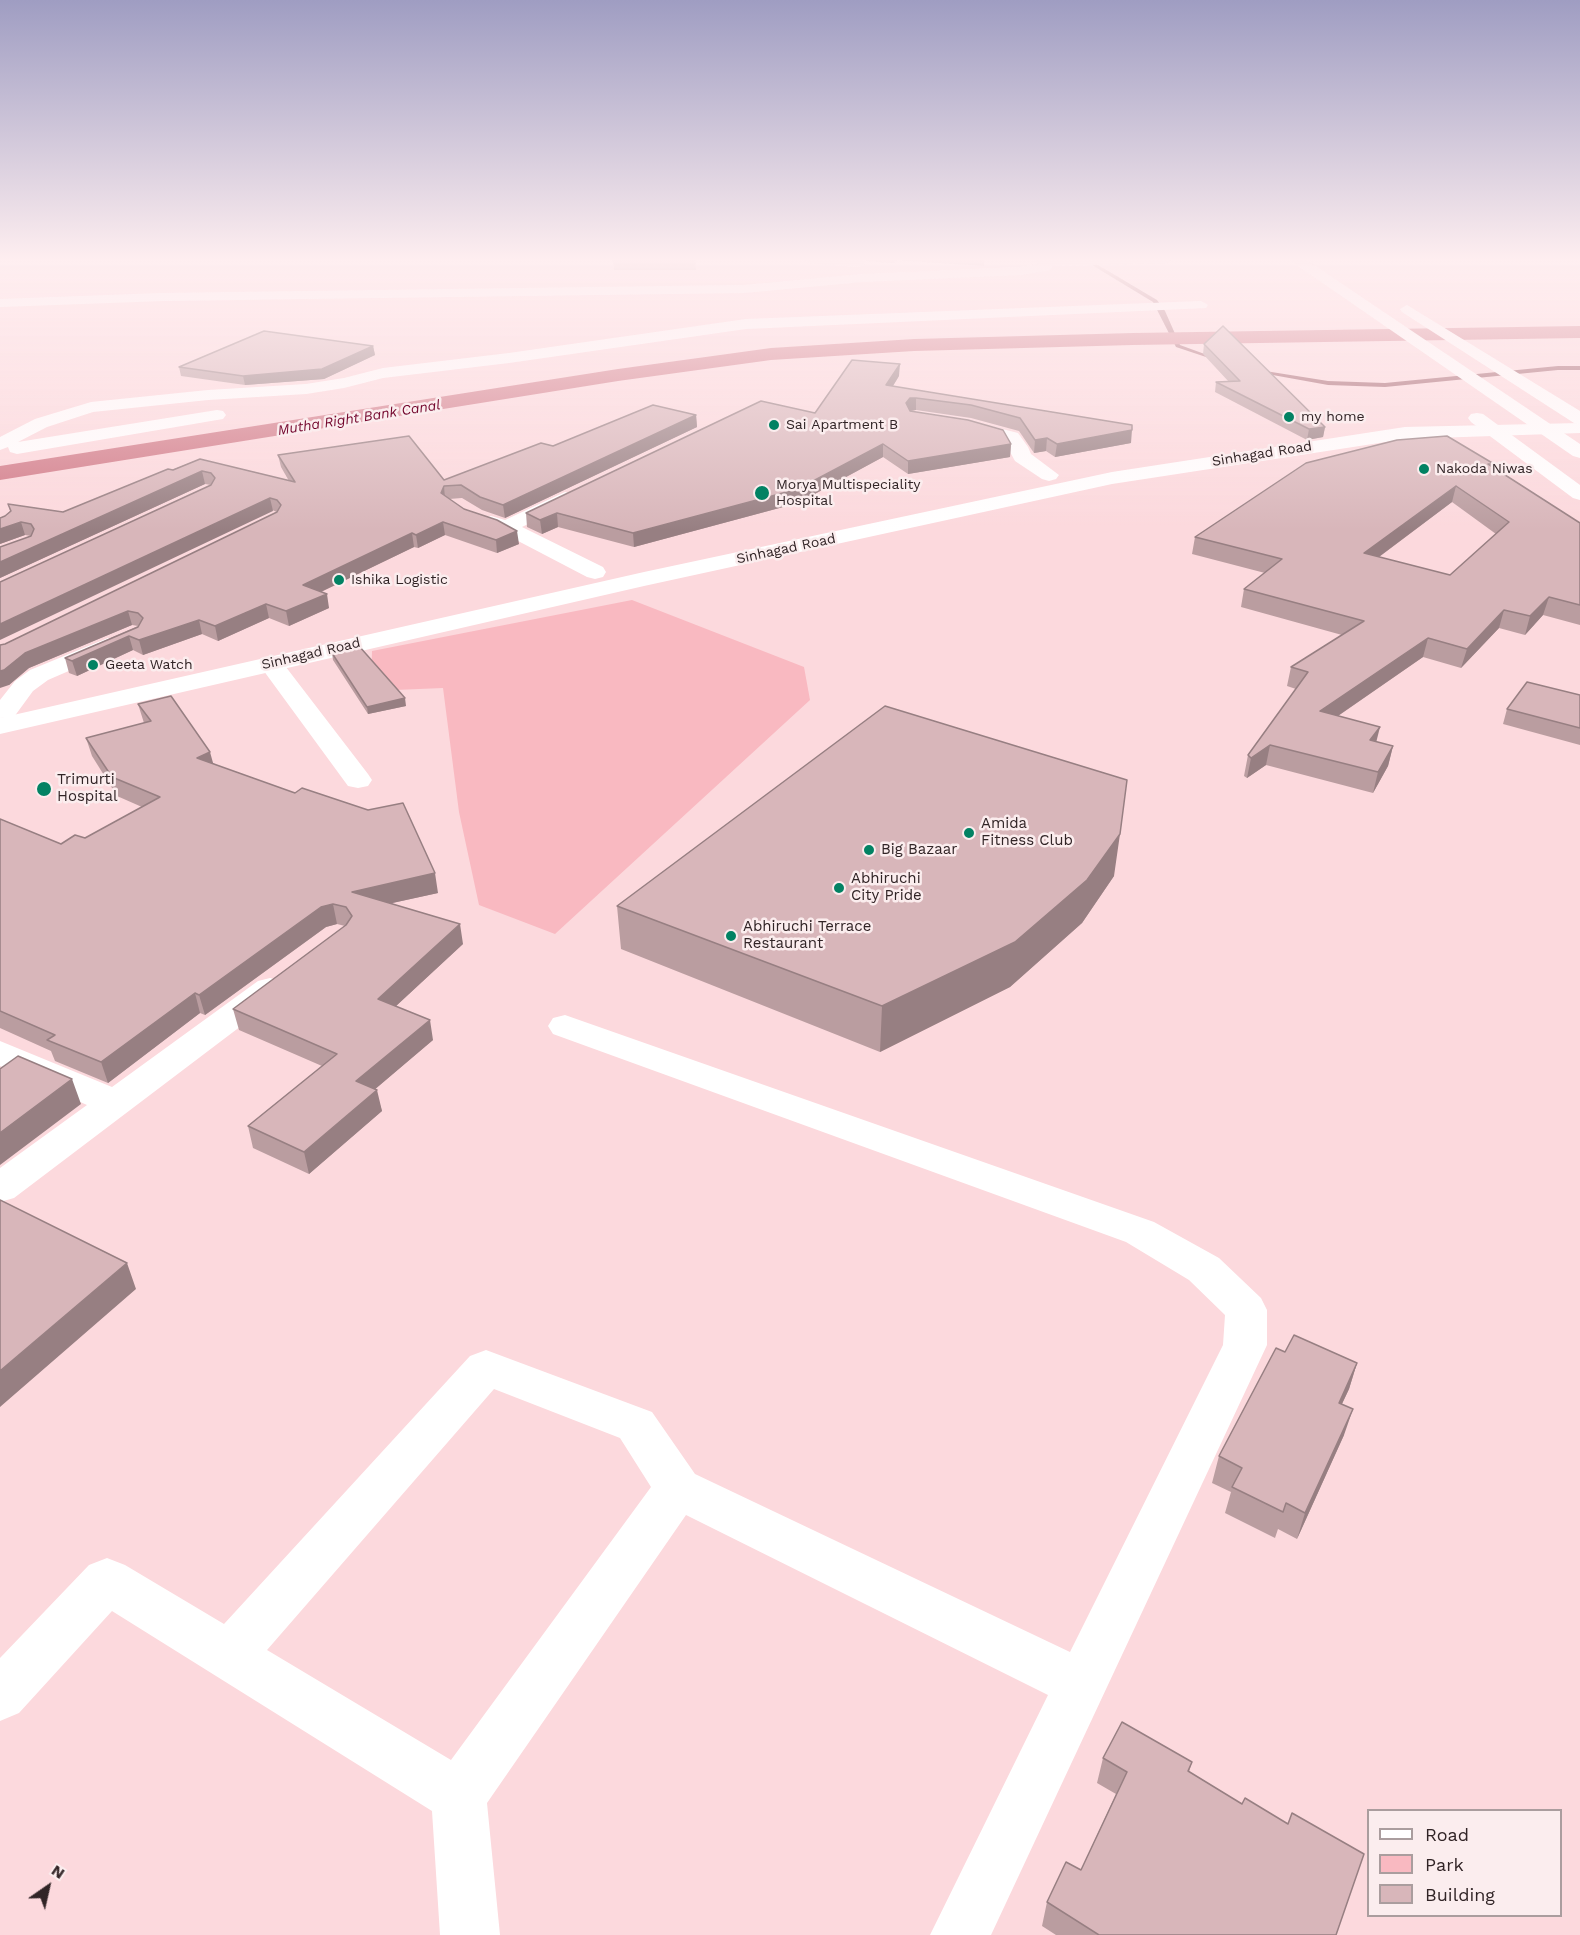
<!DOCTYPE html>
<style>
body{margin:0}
#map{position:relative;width:1580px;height:1935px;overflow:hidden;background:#fcd9dd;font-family:"Work Sans",sans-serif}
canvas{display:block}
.legend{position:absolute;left:1367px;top:1809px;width:195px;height:108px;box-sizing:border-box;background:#fbedee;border:2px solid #aa9d9e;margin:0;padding:8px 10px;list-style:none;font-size:18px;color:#312426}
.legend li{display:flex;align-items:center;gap:12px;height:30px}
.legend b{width:30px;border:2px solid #aa9d9e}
.north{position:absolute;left:18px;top:1857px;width:60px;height:60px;-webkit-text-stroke:4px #fbedee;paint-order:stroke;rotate:34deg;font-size:16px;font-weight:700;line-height:24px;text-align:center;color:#312426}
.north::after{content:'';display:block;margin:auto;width:21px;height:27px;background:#312426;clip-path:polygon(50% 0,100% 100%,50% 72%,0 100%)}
</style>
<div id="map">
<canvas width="1580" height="1935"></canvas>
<ul class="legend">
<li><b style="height:8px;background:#fff"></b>Road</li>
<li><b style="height:16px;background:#f9b9c1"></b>Park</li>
<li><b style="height:16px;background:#d8b6ba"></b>Building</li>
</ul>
<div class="north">N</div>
</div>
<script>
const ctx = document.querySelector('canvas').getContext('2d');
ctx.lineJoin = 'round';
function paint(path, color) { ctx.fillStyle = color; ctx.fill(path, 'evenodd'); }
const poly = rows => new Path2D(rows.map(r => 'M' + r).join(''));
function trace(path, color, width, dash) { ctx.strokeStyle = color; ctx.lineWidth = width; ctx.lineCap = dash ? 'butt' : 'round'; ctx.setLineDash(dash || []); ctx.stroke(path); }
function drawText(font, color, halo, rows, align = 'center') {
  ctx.font = font + ' "Work Sans",sans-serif'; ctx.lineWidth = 5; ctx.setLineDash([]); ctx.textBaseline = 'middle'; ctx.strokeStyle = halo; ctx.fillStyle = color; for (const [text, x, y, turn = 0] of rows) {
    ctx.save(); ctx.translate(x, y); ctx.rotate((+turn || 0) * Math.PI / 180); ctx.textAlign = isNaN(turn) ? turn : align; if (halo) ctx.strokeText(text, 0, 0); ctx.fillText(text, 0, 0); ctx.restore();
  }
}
const green = poly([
 [632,600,804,667,810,700,555,934,479,905,459,812,443,688,371,691,372,651]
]);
const stream = poly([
 [1082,259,1088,259,1157,300,1165,311,1180,345,1221,360,1221,362,1176,347,1153,302,1082,259],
 [1558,366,1580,366,1580,370,1558,370,1385,387,1328,385,1256,372,1259,370,1328,381,1385,383,1558,366]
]);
const canal = poly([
 [1580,326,1580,338,1133,345,914,351,771,360,618,381,0,480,0,466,618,369,771,348,914,339,1133,333,1580,326]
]);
const minor = poly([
 [803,259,861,259,866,263,859,267,810,263,803,259],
 [1032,259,1173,259,1166,263,1052,266,1050,270,1021,275,862,282,744,293,162,301,0,307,0,299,162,293,744,285,862,274,1021,267,1038,264,1032,259],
 [1201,301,1208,305,1206,308,746,329,509,363,383,378,344,388,306,394,208,400,93,412,47,427,18,442,217,410,223,411,226,415,223,419,217,420,17,454,10,452,8,447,0,450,0,437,35,419,91,402,208,390,306,384,344,378,383,368,509,353,746,319,1201,301],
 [963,419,1018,433,1028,447,1031,454,1059,475,1056,479,1049,481,1042,479,1015,461,1004,441,957,428,954,424,957,420,963,419],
 [565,492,572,494,575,498,572,502,522,527,603,567,606,572,603,577,595,579,587,577,499,531,484,526,481,522,484,518,491,516,505,520,565,492],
 [108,638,117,640,120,645,117,650,48,680,33,691,14,717,0,718,0,700,15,681,30,670,108,638],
 [270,656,279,658,368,774,372,780,368,786,358,788,348,786,258,663,261,658,270,656],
 [270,978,282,981,287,988,282,995,14,1198,0,1202,0,1168,87,1105,0,1066,0,1041,112,1087,258,981,270,978],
 [565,1015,1154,1222,1219,1258,1261,1298,1267,1310,1267,1345,991,1935,930,1935,1048,1695,686,1515,487,1803,500,1935,440,1935,432,1811,112,1611,19,1713,0,1721,0,1658,89,1565,107,1558,125,1565,224,1624,470,1356,486,1350,652,1412,695,1474,1070,1652,1223,1345,1225,1315,1189,1280,1126,1242,553,1034,548,1026,553,1018,565,1015],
 [494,1389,620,1438,651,1487,451,1760,267,1650,494,1389]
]);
const major = poly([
 [1580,423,1580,433,1405,439,1112,484,644,586,0,734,0,718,644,572,1112,472,1405,427,1580,423]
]);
const highway = poly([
 [1288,259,1305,259,1580,444,1580,458,1573,456,1288,259],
 [1407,305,1580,411,1580,424,1574,423,1402,312,1400,309,1407,305],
 [1477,413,1483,414,1580,485,1580,500,1573,498,1471,422,1468,418,1471,414,1477,413]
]);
const wall = poly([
 [695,259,696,270,614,270,613,260],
 [865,259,984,259,984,266,897,260,894,263,867,261],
 [1204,344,1325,427,1323,437,1307,440,1215,392,1216,382,1229,382,1203,354],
 [373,346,375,355,324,379,245,385,181,376,179,367],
 [899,376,893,386,1131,443,1055,457,1046,451,1034,453,1019,431,971,418,916,410,910,411,1011,444,1010,457,908,474,883,457,798,503,634,547,558,527,542,534,527,527,526,513,815,413],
 [696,415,697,427,505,518,482,510,462,498,449,499,519,544,497,553,445,535,418,548,414,547,321,592,329,608,289,626,269,618,218,641,202,634,143,655,133,650,77,676,69,673,65,658,138,626,132,625,29,668,9,685,5,644,277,512,211,485,205,484,0,578,0,547,31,536,25,535,0,544,0,518,5,516,10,511,8,504,63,512,200,459,289,481,281,467,278,455,444,480,553,446],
 [1493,467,1580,523,1580,625,1543,615,1525,635,1499,628,1461,668,1423,657,1338,716,1376,742,1393,746,1388,766,1373,793,1266,765,1247,778,1244,776,1248,755,1296,689,1287,686,1291,667,1342,635,1241,607,1244,589,1265,573,1192,554,1195,537],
 [1452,502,1496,534,1450,575,1379,557],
 [332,653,406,706,368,714,333,660],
 [1580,695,1580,745,1503,724,1507,709],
 [138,704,213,763,438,893,392,903,463,944,396,1006,433,1040,375,1089,382,1111,309,1174,253,1148,248,1126,322,1066,239,1030,233,1009,345,926,337,924,326,927,205,1015,200,1013,108,1083,55,1061,51,1051,0,1028,0,819,61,844,85,838,142,807,117,796,92,756,86,738,144,723],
 [1114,876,1082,923,1010,987,880,1052,621,949,617,906],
 [1285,1352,1357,1363,1349,1389,1342,1404,1344,1435,1297,1539,1278,1529,1275,1538,1225,1513,1231,1492,1212,1483,1219,1456],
 [1103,1758,1192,1762,1189,1772,1336,1935,1056,1935,1042,1926,1047,1902,1081,1870,1116,1794,1097,1783]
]);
const shadedWall = poly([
 [373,346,375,355,324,379,245,385,243,376],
 [900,364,899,376,886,397,886,385],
 [910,398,916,398,916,410,910,411,906,403],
 [696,415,697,427,505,518,503,505],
 [1325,427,1323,437,1307,440,1309,429],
 [1132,430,1131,443,1055,457,1057,444],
 [1047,438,1046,451,1034,453,1035,440],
 [883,444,883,457,798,503,634,547,633,533],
 [1011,444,1010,457,908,474,908,461],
 [202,471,205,484,0,578,0,562],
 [444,486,445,499,441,493],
 [1456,486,1452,502,1360,571,1364,553],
 [270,498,273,511,0,640,0,624],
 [557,513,558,527,542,534,540,520],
 [21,522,25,535,0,544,0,529],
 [443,522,445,535,418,548,416,535],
 [517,531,519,544,497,553,496,540],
 [412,533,414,547,306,599,303,585],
 [327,594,329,608,289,626,286,611],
 [1549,597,1543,615,1525,635,1530,616],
 [266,604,269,618,218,641,215,626],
 [1504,610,1499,628,1461,668,1467,649],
 [128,611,132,625,29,668,9,685,0,688,0,671,25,653],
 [199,620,202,634,143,655,139,640],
 [129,636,133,650,77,676,72,661],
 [1428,638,1423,657,1316,731,1320,711],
 [405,698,406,706,368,714,367,707],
 [1380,727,1375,747,1370,740],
 [1270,745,1266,765,1247,778,1251,758],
 [1393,746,1388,766,1373,793,1378,772],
 [210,752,215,770,197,758],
 [1120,834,1114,876,1082,923,1010,987,880,1052,882,1006],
 [435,873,438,893,356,911,352,892],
 [333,904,337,924,326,927,205,1015,199,995,321,907],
 [460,924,463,944,382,1019,378,999],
 [195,993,200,1013,108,1083,101,1062],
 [430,1020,433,1040,360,1102,356,1081],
 [72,1079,81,1104,0,1165,0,1133],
 [377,1090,382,1111,309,1174,304,1152],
 [127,1263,136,1289,0,1407,0,1371],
 [1357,1363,1349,1389,1330,1429,1339,1403],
 [1353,1409,1344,1435,1297,1539,1305,1513]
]);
const building = poly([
 [614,259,695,259,695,260,613,260,614,259],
 [1223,326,1325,427,1309,429,1216,382,1240,381,1204,344,1223,326],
 [264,331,373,346,322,369,243,376,179,367,264,331],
 [852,360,900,364,886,385,1132,425,1132,430,1057,444,1047,438,1035,440,1020,418,971,405,916,398,910,398,906,403,910,411,968,420,1003,430,1011,444,908,461,883,444,798,489,633,533,557,513,540,520,526,513,761,401,815,413,852,360],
 [653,405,696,415,503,505,480,497,461,485,444,486,441,493,464,509,497,520,517,531,496,540,443,522,416,535,412,533,303,585,327,594,286,611,266,604,215,626,199,620,139,640,129,636,72,661,65,658,138,627,143,618,138,613,128,611,25,653,4,670,0,671,0,645,5,644,277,512,281,505,277,500,270,498,0,624,0,582,211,485,215,478,211,473,202,471,0,562,0,547,31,536,34,529,31,524,21,522,0,529,0,518,5,516,11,511,8,504,63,512,168,469,173,470,200,459,295,482,278,455,409,436,444,480,541,443,553,446,653,405],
 [1447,436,1494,464,1488,464,1580,523,1580,605,1549,597,1530,616,1504,610,1467,649,1428,638,1320,711,1380,727,1370,740,1393,746,1378,772,1270,745,1251,758,1248,755,1308,672,1291,667,1364,621,1244,589,1282,559,1195,537,1306,463,1397,440,1447,436],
 [1456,486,1509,522,1450,575,1364,553,1456,486],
 [359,646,405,698,367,707,332,653,359,646],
 [1527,682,1580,695,1580,728,1507,709,1527,682],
 [171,696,210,752,197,758,295,793,302,788,368,810,403,803,435,873,352,892,460,924,378,999,430,1020,356,1081,377,1090,304,1152,248,1126,337,1054,233,1009,346,925,352,916,346,907,333,904,321,907,199,995,195,993,101,1062,47,1040,55,1035,0,1011,0,819,61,844,75,835,85,838,160,797,112,777,86,738,151,721,138,704,171,696],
 [885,706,1127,780,1120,834,1087,880,1015,942,882,1006,617,906,885,706],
 [18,1056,72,1079,0,1133,0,1069,18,1056],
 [0,1200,127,1263,0,1371,0,1200],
 [1294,1335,1357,1363,1339,1403,1353,1409,1305,1513,1286,1503,1283,1512,1232,1487,1242,1468,1219,1456,1276,1348,1285,1352,1294,1335],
 [1122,1722,1192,1762,1188,1771,1242,1804,1245,1798,1288,1824,1292,1813,1364,1854,1336,1935,1099,1935,1047,1902,1066,1862,1081,1870,1127,1772,1103,1758,1122,1722]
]);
const markers = [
 [1289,417,6,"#028263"],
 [774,425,6,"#028263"],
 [1424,469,6,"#028263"],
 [762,493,8,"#028263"],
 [339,580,6,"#028263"],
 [93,665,6,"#028263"],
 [44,789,8,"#028263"],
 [969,833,6,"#028263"],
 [869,850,6,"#028263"],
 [839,888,6,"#028263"],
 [731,936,6,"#028263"]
];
const farPoinames = [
 ["my home",1301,417],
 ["Sai Apartment B",786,425],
 ["Nakoda Niwas",1436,469],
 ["Morya Multispeciality",776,485],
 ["Hospital",776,501],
 ["Ishika Logistic",351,580],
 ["Geeta Watch",105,665]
];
const farWaternames = [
 ["Mutha Right Bank Canal",359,418,-9]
];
const farStreetnames = [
 ["Sinhagad Road",1262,454,-9],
 ["Sinhagad Road",786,549,-12],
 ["Sinhagad Road",311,654,-13]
];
const poiNames = [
 ["Trimurti",57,780],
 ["Hospital",57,797],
 ["Amida",981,824],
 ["Fitness Club",981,841],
 ["Big Bazaar",881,850],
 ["Abhiruchi",851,879],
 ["City Pride",851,896],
 ["Abhiruchi Terrace",743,927],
 ["Restaurant",743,944]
];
paint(green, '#f9b9c1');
paint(stream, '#a1616b');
paint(canal, '#d17b88');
paint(minor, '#fff');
paint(major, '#fff');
paint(highway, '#fff');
paint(wall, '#ba9da0');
paint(shadedWall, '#977f82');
paint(building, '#d8b6ba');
trace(building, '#977f82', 1.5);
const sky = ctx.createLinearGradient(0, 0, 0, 530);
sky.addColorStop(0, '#9f9dc2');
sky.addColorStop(0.49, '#feeef0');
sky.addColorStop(1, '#feeef000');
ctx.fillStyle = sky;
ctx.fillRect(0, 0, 1580, 530);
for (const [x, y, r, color] of markers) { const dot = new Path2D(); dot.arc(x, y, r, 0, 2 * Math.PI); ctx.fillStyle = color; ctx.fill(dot); trace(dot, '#fbedee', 2); }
drawText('14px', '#312426', '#fbedee', farPoinames, 'left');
drawText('italic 14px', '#72042b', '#fbedee', farWaternames);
drawText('14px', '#312426', '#fbedee', farStreetnames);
drawText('15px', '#312426', '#fbedee', poiNames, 'left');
</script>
